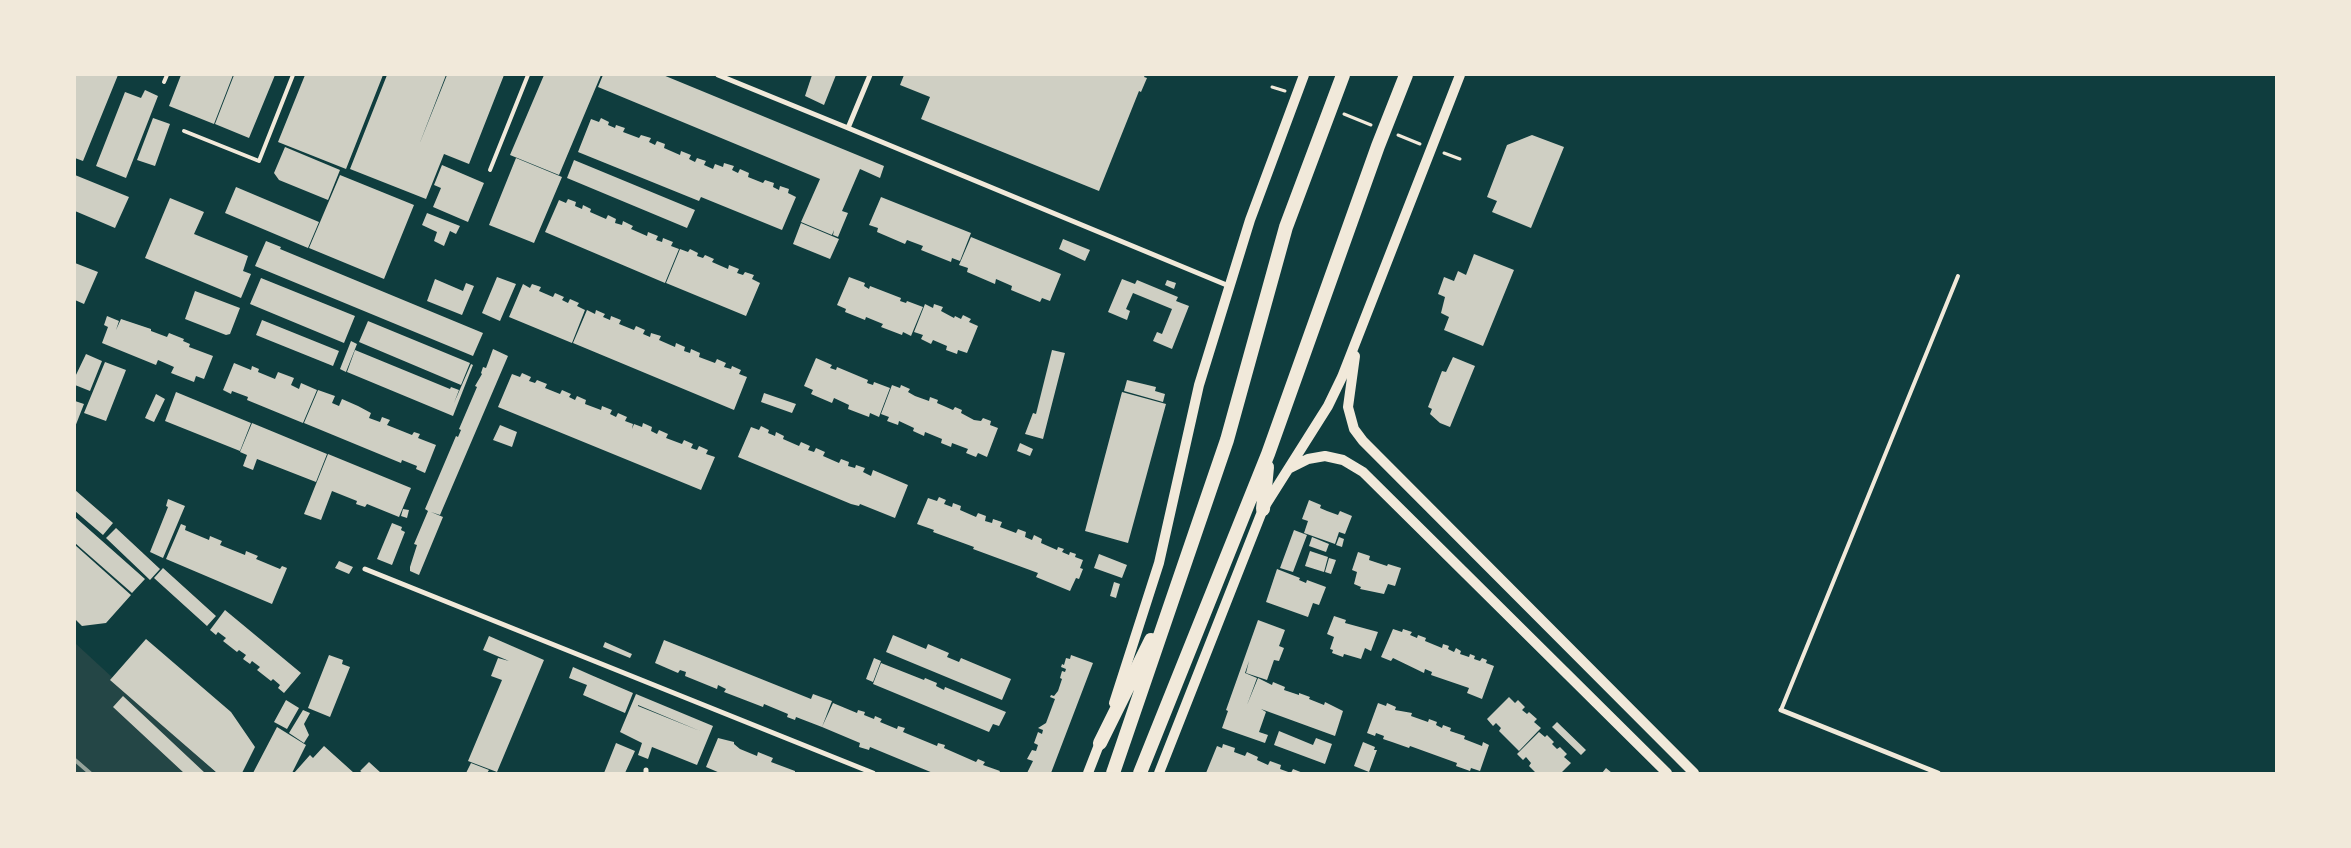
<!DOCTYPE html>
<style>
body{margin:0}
#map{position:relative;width:2351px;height:848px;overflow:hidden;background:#0f3d3e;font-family:"Work Sans",sans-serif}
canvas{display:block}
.frame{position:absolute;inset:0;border:76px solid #f1e9da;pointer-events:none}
</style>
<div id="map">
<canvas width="2351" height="848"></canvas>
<div class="frame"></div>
</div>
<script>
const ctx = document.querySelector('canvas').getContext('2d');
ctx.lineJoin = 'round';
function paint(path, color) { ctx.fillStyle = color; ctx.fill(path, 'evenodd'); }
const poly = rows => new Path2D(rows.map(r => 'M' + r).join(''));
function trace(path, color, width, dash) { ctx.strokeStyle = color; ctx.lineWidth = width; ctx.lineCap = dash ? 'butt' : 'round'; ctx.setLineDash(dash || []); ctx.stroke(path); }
const green = poly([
 [75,643,216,773,75,773]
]);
const building = poly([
 [75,75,118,75,83,161,75,158],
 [181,75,233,75,214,124,169,106],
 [234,75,275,75,249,138,215,124],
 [305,75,383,75,346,169,278,142],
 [387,75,446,75,419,145,447,75,504,75,469,164,444,154,426,199,350,169],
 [544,75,601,75,559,175,510,155],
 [603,75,663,75,884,166,880,178,860,169,842,211,848,213,838,237,833,235,834,230,832,235,801,222,820,179,598,87],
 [812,75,836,75,824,105,805,96],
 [904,75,1145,75,1144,77,1147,78,1141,92,1139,91,1099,191,921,119,930,97,900,85],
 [145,90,158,96,126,178,96,166,125,92,141,98],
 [153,118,170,124,155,166,137,160],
 [601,118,609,122,608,125,615,128,616,125,625,128,623,132,639,138,641,135,651,138,649,142,655,145,657,141,665,144,664,148,680,155,681,151,691,155,689,159,695,162,697,158,706,161,704,165,713,169,715,164,723,167,724,163,734,166,732,170,738,173,740,169,749,173,748,177,763,183,765,180,774,183,773,187,779,190,780,186,789,189,788,193,796,197,782,230,701,197,699,201,578,152,591,119,599,122],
 [1532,135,1564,147,1531,228,1492,212,1497,201,1487,197,1507,145],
 [285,147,340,170,328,200,279,180,274,173],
 [516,158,562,177,534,243,489,225],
 [574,160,695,210,687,228,567,178],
 [442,165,484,183,468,222,433,207,441,188,434,185],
 [75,175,129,197,115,228,75,211],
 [340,175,414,205,384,279,309,248],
 [236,187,319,222,308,248,225,213],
 [881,197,971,233,960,261,952,258,951,262,921,250,923,246,907,240,905,244,877,232,878,228,869,225],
 [170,198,204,212,194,234,248,256,243,271,251,274,241,298,145,258],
 [568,199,576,202,575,206,582,209,583,205,591,209,590,212,606,219,608,215,616,219,615,223,622,225,623,221,633,226,631,229,647,236,648,232,658,236,656,240,662,242,663,238,673,242,671,246,679,249,665,283,545,232,559,200,566,203],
 [427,213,460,226,456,234,450,231,444,246,434,241,437,232,422,225],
 [801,223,839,239,830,259,793,244],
 [971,237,1061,274,1050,301,1042,298,1040,302,1011,290,1012,286,996,279,995,284,967,272,968,268,959,265],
 [1063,239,1090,250,1085,261,1059,249],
 [266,241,281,247,280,249,483,333,473,356,255,266],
 [680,249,688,252,690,249,698,253,697,256,703,258,705,255,714,259,712,262,728,269,729,265,739,269,737,273,743,275,745,272,754,275,752,279,760,283,746,316,666,283],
 [1474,254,1514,270,1483,346,1444,330,1449,317,1441,313,1445,297,1438,294,1444,277,1454,281,1458,271,1466,275],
 [75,263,98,272,84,304,75,300],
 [497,277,516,284,500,321,482,313],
 [849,277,865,283,864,286,869,289,870,286,901,298,900,301,906,303,907,301,923,307,911,336,903,332,902,335,881,327,883,324,866,317,865,320,845,312,846,309,837,305],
 [261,278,355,316,344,343,250,304],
 [435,279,463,291,466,283,474,286,462,315,427,301],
 [1122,279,1135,284,1137,280,1178,297,1176,301,1189,306,1172,349,1153,341,1157,332,1162,334,1172,309,1133,293,1126,309,1130,311,1127,320,1108,312],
 [1167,280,1176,283,1174,289,1165,285],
 [523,284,530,288,532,284,541,287,539,291,553,297,555,293,564,297,562,300,568,303,570,299,579,303,577,306,585,310,572,343,509,317],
 [195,291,240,308,230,334,226,335,185,319],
 [925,304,933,308,934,304,943,307,941,311,954,318,955,316,961,319,963,315,971,319,969,322,978,326,967,353,958,350,957,354,946,350,947,346,933,340,931,344,921,339,923,335,914,332],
 [587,310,595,314,596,310,605,314,603,317,610,320,611,316,621,320,619,324,634,330,636,326,645,330,643,334,650,337,651,333,661,336,659,340,675,347,676,343,685,347,684,351,690,353,691,349,700,353,699,357,715,363,717,359,726,363,724,367,731,369,732,366,741,370,739,374,747,377,734,410,573,343],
 [107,316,119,321,116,330,121,319,151,329,151,331,167,337,169,333,184,339,183,341,190,344,189,347,213,356,204,379,196,376,194,382,171,373,174,367,158,360,156,365,102,343,108,327,104,325],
 [262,320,339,351,333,366,256,335],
 [368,321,470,363,461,385,359,342],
 [351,341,357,344,346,372,340,369],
 [493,349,508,356,440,515,431,512,443,517,419,575,410,571,410,567,417,545,414,544,428,511,425,509,456,436,458,437,461,430,459,429,477,387,475,386,482,374,481,373,483,367,486,368],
 [355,350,450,389,451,387,459,390,454,403,471,364,473,365,453,416,347,372],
 [1052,350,1065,353,1043,439,1025,434,1033,413,1036,414],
 [86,354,102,361,90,391,75,385,75,377],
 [1453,357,1475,366,1450,427,1440,423,1430,414,1432,409,1428,407,1442,371,1446,372],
 [816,358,832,365,830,368,836,370,837,367,868,380,867,383,873,385,874,382,890,388,879,417,870,413,869,417,848,409,849,405,834,398,832,403,811,394,813,390,804,386],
 [105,362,126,370,106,421,84,413],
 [234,363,251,370,252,366,259,369,258,372,275,379,278,372,294,378,291,385,299,389,301,383,317,390,303,423,247,400,248,397,232,391,231,394,223,390],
 [522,373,531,377,529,381,535,383,537,380,547,384,545,388,560,394,562,390,571,394,569,397,575,400,577,396,586,400,585,404,601,410,602,406,612,410,610,414,616,417,618,413,627,417,625,421,633,424,632,429,634,424,642,427,643,423,652,427,651,431,657,434,659,430,668,434,666,438,682,444,684,440,693,444,691,448,697,450,699,446,708,450,706,454,715,457,701,490,498,407,512,374,520,377],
 [1127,380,1156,387,1155,391,1165,394,1163,402,1124,391],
 [892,385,900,388,901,385,910,389,908,392,915,396,929,401,930,397,938,400,937,403,953,410,955,407,962,410,961,413,974,420,981,421,983,418,991,421,990,425,998,428,987,457,978,453,976,457,966,453,968,449,952,443,951,447,941,443,942,439,925,432,924,436,913,431,914,428,899,421,898,425,887,421,889,417,881,414],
 [318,390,335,396,332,403,339,406,342,399,358,406,371,413,369,418,380,422,382,417,390,420,387,425,412,435,414,432,420,434,418,438,436,445,425,473,416,469,417,466,402,460,401,463,304,423],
 [176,392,251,423,240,451,165,421],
 [1122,392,1166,404,1128,543,1085,531],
 [764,393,796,404,792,413,761,402],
 [156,394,165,399,154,422,145,418],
 [75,401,84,404,75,427],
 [252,423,327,454,316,482,257,459,253,470,243,466,247,455,240,452],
 [500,425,517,432,512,447,493,440],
 [761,426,769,430,768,433,775,436,776,432,784,436,783,439,799,446,801,442,810,446,808,450,814,452,816,448,825,452,823,456,839,463,841,459,849,462,848,466,855,468,856,465,865,468,863,472,871,476,873,470,908,485,895,518,860,504,859,506,851,504,738,457,751,427,759,430],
 [1020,443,1033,449,1030,456,1017,451],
 [328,454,411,488,399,517,367,504,365,507,356,504,357,501,332,491,321,520,304,514],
 [75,490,113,523,103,535,75,511],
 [939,497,946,500,944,504,952,507,953,503,961,506,960,510,976,517,978,513,986,516,985,521,992,523,993,519,1002,522,1000,527,1016,533,1018,529,1026,532,1025,537,1032,540,1034,535,1042,539,1041,543,1057,550,1058,547,1064,549,1062,552,1069,555,1070,552,1076,554,1075,557,1083,560,1080,568,1083,569,1079,579,1076,578,1070,591,1036,577,1038,573,973,549,974,547,933,532,934,530,917,524,928,498,937,501],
 [168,499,185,506,163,558,150,552,168,507,166,506],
 [1309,500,1321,505,1320,508,1327,511,1338,515,1340,511,1352,516,1345,534,1339,532,1335,544,1304,533,1308,521,1302,519],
 [403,509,409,510,407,518,401,516],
 [75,517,145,579,132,593,75,543],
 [392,523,402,527,401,530,405,532,392,565,377,559],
 [181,524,186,526,185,530,209,540,210,536,222,541,220,545,245,555,246,551,258,556,256,559,280,569,282,566,287,568,272,604,166,559],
 [116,528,160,569,150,580,106,538],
 [1294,530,1307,535,1293,572,1280,568],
 [1312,537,1329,544,1326,552,1309,546],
 [1339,537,1344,539,1342,547,1336,545],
 [75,545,131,595,106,623,82,626,75,619],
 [1310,551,1328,557,1324,572,1305,566],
 [1358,552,1370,556,1369,560,1387,566,1388,564,1401,568,1395,586,1388,584,1384,594,1360,589,1361,587,1354,584,1357,572,1352,570],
 [1099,554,1127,565,1122,578,1094,568],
 [1329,558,1336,560,1331,574,1325,572],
 [339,561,353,567,349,574,335,568],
 [163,568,216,616,207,626,154,578],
 [1277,569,1300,578,1299,580,1306,583,1307,580,1326,587,1319,605,1313,603,1308,617,1266,602],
 [1114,582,1120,584,1116,598,1110,596],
 [225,610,301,673,284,693,278,688,280,685,273,679,271,681,257,670,260,667,252,661,250,664,243,659,246,655,239,650,237,652,223,641,226,638,218,632,216,635,210,630],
 [1334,616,1346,620,1345,623,1378,632,1371,651,1365,648,1361,659,1344,654,1343,657,1332,653,1333,650,1330,649,1334,637,1327,634],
 [1258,620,1285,630,1279,646,1284,648,1279,661,1274,660,1267,680,1246,673,1249,661,1245,673,1257,678,1247,705,1258,678,1272,685,1273,682,1285,687,1284,690,1299,695,1299,693,1310,697,1309,699,1324,705,1325,702,1343,711,1335,736,1261,709,1266,712,1259,732,1268,735,1265,743,1222,728,1228,711,1226,710],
 [1393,629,1402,632,1403,629,1412,632,1410,635,1417,638,1418,635,1426,638,1425,641,1442,648,1443,644,1449,646,1448,649,1454,652,1456,648,1461,651,1460,654,1469,657,1470,654,1475,656,1474,659,1480,661,1482,658,1487,660,1486,663,1494,666,1482,699,1467,693,1469,688,1431,675,1432,672,1425,669,1424,673,1393,658,1391,661,1381,657],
 [893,635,926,649,928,644,949,653,947,657,959,662,961,658,1011,679,1002,700,886,652],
 [489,636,544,660,497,772,468,761,502,680,491,676,498,658,509,661,483,650],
 [146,639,231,712,255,747,242,773,217,773,110,680],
 [664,640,811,699,813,694,832,701,822,727,796,717,795,720,787,717,788,714,764,704,763,707,724,692,726,689,718,685,717,689,685,676,686,672,680,670,678,673,655,663],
 [605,642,632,654,630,658,603,647],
 [329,655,343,660,342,664,350,667,330,717,308,708],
 [1071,655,1093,663,1051,773,1027,773,1033,761,1027,759,1032,750,1036,751,1038,745,1034,743,1038,732,1042,734,1043,730,1038,728,1046,723,1055,699,1050,697,1051,695,1054,696,1058,691,1062,679,1060,678,1062,671,1065,672,1066,669,1061,667,1062,664,1064,665,1066,658,1070,659],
 [874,658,881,661,873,682,866,679],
 [881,663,924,680,925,678,937,683,936,686,944,690,945,687,1006,712,999,726,993,724,989,732,873,684],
 [573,667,591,675,589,681,591,675,633,693,625,713,583,695,587,685,569,678],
 [636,694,713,726,697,765,652,747,648,759,638,755,642,743,620,732],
 [638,705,700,731,638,706],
 [123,696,205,773,184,773,113,707],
 [1509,697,1515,703,1518,700,1525,707,1522,710,1527,714,1529,712,1537,719,1534,722,1541,728,1519,751,1499,731,1501,728,1496,723,1493,726,1487,719],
 [286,700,299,708,287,729,274,722],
 [833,703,857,713,858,710,865,712,864,715,874,719,875,716,882,719,880,722,897,729,898,726,905,728,903,732,937,746,938,743,945,745,944,748,976,762,978,759,985,762,983,765,1000,771,999,773,933,773,870,747,869,750,859,747,860,743,822,727],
 [1378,703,1386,706,1387,703,1396,707,1395,710,1412,713,1411,716,1428,722,1429,719,1437,722,1436,725,1442,728,1443,725,1451,728,1450,731,1465,736,1464,739,1482,746,1483,742,1489,745,1480,771,1471,768,1470,771,1456,766,1457,763,1410,746,1409,748,1392,742,1383,739,1384,736,1376,733,1375,736,1367,733],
 [303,710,310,713,304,724,309,735,304,743,289,733],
 [1557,722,1586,750,1581,755,1552,727],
 [277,727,306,745,292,773,253,773],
 [1279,731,1313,745,1316,738,1332,744,1325,764,1274,745],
 [1539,732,1545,737,1547,735,1554,742,1552,744,1557,749,1560,747,1567,754,1564,757,1571,763,1561,773,1536,773,1529,766,1531,763,1526,757,1523,760,1517,754],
 [718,738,734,742,734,744,740,749,757,756,758,752,773,758,771,762,795,771,795,773,720,773,706,767],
 [1363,742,1375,747,1374,750,1377,750,1369,772,1354,766],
 [616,743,635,751,625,773,604,773],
 [1223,744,1235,748,1234,752,1245,756,1247,752,1258,757,1257,760,1268,765,1270,761,1281,765,1280,769,1291,773,1206,773,1217,746,1222,748],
 [324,746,354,773,294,773,310,755,313,758],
 [369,762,381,773,363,773,360,771],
 [471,763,489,770,487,773,466,773],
 [1606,768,1612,773,1602,773],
 [1293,769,1303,773,1291,773]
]);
const path = poly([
 [1272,87,1285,91],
 [1344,114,1371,125],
 [1398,135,1420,144],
 [1444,153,1460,159]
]);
const service = poly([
 [164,82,167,75],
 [184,131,259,161,293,75],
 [490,170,528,75],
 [1781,710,1958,276]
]);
const minor = poly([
 [718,75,848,128],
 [870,75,848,128,1229,286],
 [365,569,873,773],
 [1781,710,1938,773],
 [646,773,646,770]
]);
const secondary = poly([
 [1355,356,1348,407,1354,429,1363,441,1694,773],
 [1290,468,1308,459,1325,456,1343,460,1363,472,1667,773],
 [1114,703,1159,563,1199,385,1250,220,1304,75],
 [1088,773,1102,737],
 [1159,773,1263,509,1328,406,1342,377,1460,75]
]);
const trunk = poly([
 [1263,509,1267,467],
 [1100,743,1151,640],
 [1113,773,1227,440,1286,227,1343,75],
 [1140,773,1268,454,1378,146,1406,75]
]);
const rail = poly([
 [75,760,90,773]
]);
paint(green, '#244646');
paint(building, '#cfcfc3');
trace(path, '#f1e9da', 3);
trace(service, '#f1e9da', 4);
trace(minor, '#f1e9da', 5);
trace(secondary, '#f1e9da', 10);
trace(trunk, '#f1e9da', 14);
trace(rail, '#97a49c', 4);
</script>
